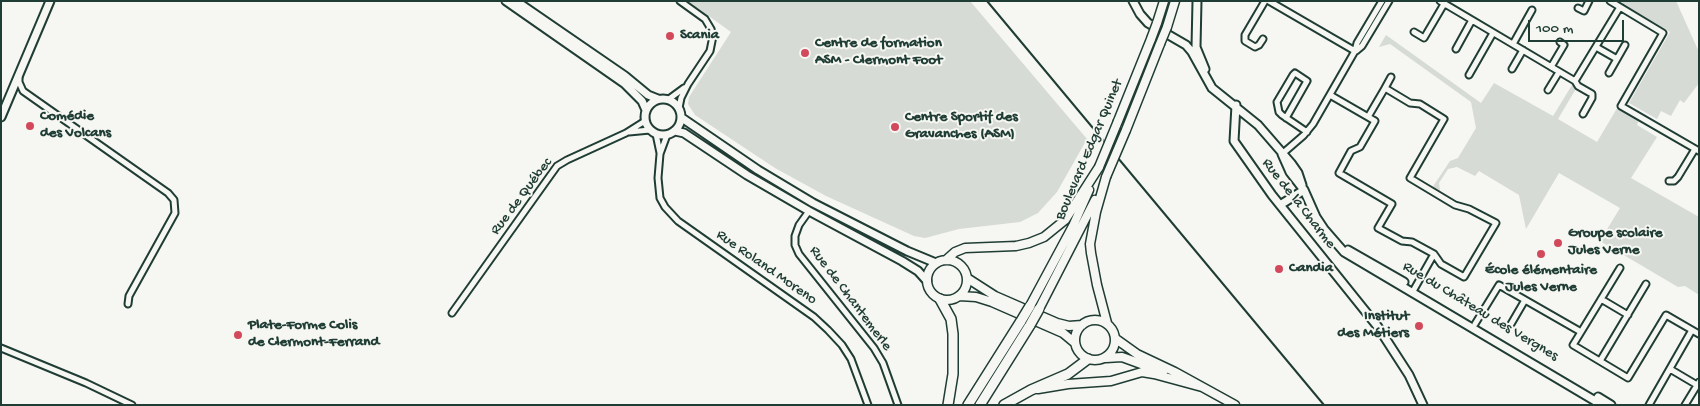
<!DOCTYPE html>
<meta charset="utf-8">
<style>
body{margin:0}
#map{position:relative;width:1700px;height:406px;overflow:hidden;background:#f6f6f2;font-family:"Gochi Hand",sans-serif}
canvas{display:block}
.frame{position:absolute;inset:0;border:2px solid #1f3d34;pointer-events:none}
.scale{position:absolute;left:1528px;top:20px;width:96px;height:22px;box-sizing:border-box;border:2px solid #1f3d34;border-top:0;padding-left:6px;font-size:15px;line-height:18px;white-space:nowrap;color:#1f3d34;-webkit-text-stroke:4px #f6f6f2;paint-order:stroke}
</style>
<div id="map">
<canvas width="1700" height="406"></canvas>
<div class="frame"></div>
<div class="scale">100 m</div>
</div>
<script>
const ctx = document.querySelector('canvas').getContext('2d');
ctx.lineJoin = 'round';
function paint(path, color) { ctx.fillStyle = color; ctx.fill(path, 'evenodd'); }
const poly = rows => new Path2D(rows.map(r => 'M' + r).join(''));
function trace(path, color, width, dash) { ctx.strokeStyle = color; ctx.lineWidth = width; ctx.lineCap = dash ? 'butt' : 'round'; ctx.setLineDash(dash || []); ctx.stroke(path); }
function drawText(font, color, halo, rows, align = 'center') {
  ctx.font = font + ' "Gochi Hand",sans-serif'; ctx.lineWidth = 4; ctx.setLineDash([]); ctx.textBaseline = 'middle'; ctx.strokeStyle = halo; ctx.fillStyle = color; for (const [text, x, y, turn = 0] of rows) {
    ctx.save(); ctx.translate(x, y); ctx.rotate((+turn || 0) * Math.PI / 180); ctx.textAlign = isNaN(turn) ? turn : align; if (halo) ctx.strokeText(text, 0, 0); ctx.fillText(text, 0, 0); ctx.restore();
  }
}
const green = poly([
 [688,1,970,1,1087,139,1057,192,1038,213,1020,222,959,229,925,238,914,236,826,196,775,168,695,115,688,104,689,97,731,32],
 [1623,1,1676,1,1699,52,1699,83,1684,103,1680,100,1671,116,1661,111,1657,119,1629,103,1670,32,1622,4],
 [1386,35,1481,103,1494,83,1553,116,1572,85,1577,87,1558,119,1597,142,1619,105,1640,117,1637,125,1657,137,1631,178,1699,217,1699,295,1685,286,1678,287,1600,241,1620,208,1559,173,1526,229,1519,195,1479,171,1475,176,1457,167,1448,169,1439,183,1440,191,1432,188,1450,161,1458,158,1476,128,1471,102,1390,44,1379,47]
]);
const street = poly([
 [1269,1,1355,51],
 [1440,1,1575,81,1578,86,1592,94,1592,98,1583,114],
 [1610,1,1663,33,1621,106,1699,151],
 [1578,8,1584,11,1589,1],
 [1414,32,1424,38,1444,4],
 [1263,39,1259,45,1255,47,1245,41,1245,35,1265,1],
 [1513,44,1532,10],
 [1596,47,1617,59],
 [1456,49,1472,20],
 [1356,51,1362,46,1389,1],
 [1551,67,1564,45,1560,42],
 [1512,69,1523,50],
 [1609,73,1625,45],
 [1469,75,1493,33],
 [19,78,19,82,23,91,168,193,174,200,175,213,129,296,128,304],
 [1575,81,1620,7],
 [1385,88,1391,77],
 [1548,90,1559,72],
 [1330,95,1375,121,1360,147,1351,151,1339,173,1392,204,1378,228,1402,241,1412,242,1434,254,1441,264,1464,277,1496,223,1469,209,1455,205,1410,178,1444,119,1420,104,1410,103,1385,88,1368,117],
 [669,99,684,88],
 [679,108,681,98,688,84,710,51,713,36,711,29,705,19,680,1],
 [1286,118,1307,81,1295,73,1293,75,1277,102,1279,112,1282,115,1307,132],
 [629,132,650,130],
 [656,134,660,153],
 [667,135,660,154,658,178,660,198,665,207,678,221,814,317,828,330,842,345,851,359,868,405],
 [1282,154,1304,135,1313,124,1355,51,1357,43,1382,1],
 [1669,181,1674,181,1678,177,1695,149],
 [809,211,799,225,795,236,795,245,799,254,874,348,883,363,898,405],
 [1412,293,1434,254],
 [1601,299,1628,315],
 [452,313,557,166,567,160,626,133,645,121],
 [1475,324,1499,285,1581,332,1573,345,1628,378,1666,315,1699,334],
 [1511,324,1525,300],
 [1581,332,1620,268],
 [1,348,86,383,132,405],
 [1600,361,1646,284],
 [1670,369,1697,385],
 [1649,405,1692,330],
 [1685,405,1699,382]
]);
const secondary = poly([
 [506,1,625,84,642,101,646,110],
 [516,1,625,76,648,95,658,99],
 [1133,1,1140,14,1148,23,1186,45,1192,52,1212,88,1258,125,1291,163,1298,173,1302,185],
 [1197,1,1196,47,1205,69],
 '645 117a18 18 0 1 1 36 0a18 18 0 1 1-36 0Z',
 [1236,105,1234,141,1272,195,1378,327,1409,375,1423,405],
 [1,117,50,1],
 [682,118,758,170,813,203,907,251,936,263],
 [675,131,684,133,747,175,809,211,902,261,918,271,927,281],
 [1282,154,1290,172,1304,190,1316,217,1324,229,1344,252,1602,405],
 [1280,205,1304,190],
 [1348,250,1404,282],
 [1598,397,1611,405]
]);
const primary = poly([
 [1157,23,1164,1],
 [1167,27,1175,1],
 [1118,121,1151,39],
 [1126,130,1160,44],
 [1106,177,1096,212,1090,244,1091,253,1097,285,1107,323],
 '927 280a20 20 0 1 1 40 0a20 20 0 1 1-40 0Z',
 [946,260,955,252,965,248,1016,246,1029,243,1044,237,1065,220,1099,167],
 [967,278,995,296,1057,323,1069,326,1082,325],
 [959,296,976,297,992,302,1063,333,1075,343],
 [1030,306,1073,226,1089,190],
 [1039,309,1095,200],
 '1075 340a20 20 0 1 1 40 0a20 20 0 1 1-40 0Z',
 [1116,339,1137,354,1175,372,1235,405],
 [1106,358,1122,357,1163,372],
 [1038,389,1068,384,1111,381,1142,372,1154,374,1202,387]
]);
const highway = poly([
 [940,299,951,319,953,334,953,374,948,405],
 [968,405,1021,321],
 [980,405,1030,325],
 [1004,405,1031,390,1068,374,1088,359]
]);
const rail = poly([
 [987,1,1324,405]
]);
const primaryBridge = poly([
 [1151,39,1157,23],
 [1160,44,1167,27],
 [1099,167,1118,121],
 [1106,177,1126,130]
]);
const highwayBridge = poly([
 [1021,321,1030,306],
 [1030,325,1039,309]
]);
const markers = [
 [670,36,5,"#d1495b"],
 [805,53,5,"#d1495b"],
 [30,126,5,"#d1495b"],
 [895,127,5,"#d1495b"],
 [1558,243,5,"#d1495b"],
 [1541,254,5,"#d1495b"],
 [1279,269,5,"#d1495b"],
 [1419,326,5,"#d1495b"],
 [238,335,5,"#d1495b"]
];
const poiNames = [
 ["Scania",680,36],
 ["Centre de formation",815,44],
 ["ASM - Clermont Foot",815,61],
 ["Comédie",40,117],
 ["des Volcans",40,134],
 ["Centre Sportif des",905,118],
 ["Gravanches (ASM)",905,135],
 ["Groupe scolaire",1568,234],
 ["Jules Verne",1568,251],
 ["Candia",1289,269],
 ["École élémentaire",1541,271,"center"],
 ["Jules Verne",1541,288,"center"],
 ["Institut",1409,317,"right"],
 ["des Métiers",1409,334,"right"],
 ["Plate-Forme Colis",248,326],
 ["de Clermont-Ferrand",248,343]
];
const streetNames = [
 ["Boulevard Edgar Quinet",1090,150,-67],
 ["Rue de Québec",522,197,-53],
 ["Rue de la Charme",1298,204,52],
 ["Rue Roland Moreno",766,268,35],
 ["Rue de Chantemerle",850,299,53],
 ["Rue du Château des Vergnes",1480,312,31]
];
paint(green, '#d6dbd6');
trace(street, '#1f3d34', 9);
trace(secondary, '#1f3d34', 11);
trace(primary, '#1f3d34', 11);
trace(highway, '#1f3d34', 12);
trace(street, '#f6f6f2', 5);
trace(secondary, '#f6f6f2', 7);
trace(primary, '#f6f6f2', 8);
trace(highway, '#f6f6f2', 9);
trace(rail, '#1f3d34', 2);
trace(primaryBridge, '#1f3d34', 11, []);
trace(highwayBridge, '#1f3d34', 12, []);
trace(primaryBridge, '#f6f6f2', 8);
trace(highwayBridge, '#f6f6f2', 9);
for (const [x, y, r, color] of markers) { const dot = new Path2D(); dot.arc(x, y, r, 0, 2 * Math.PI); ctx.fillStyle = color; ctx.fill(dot); trace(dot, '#f6f6f2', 2); }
drawText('bold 15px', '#1f3d34', '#f6f6f2', poiNames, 'left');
drawText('15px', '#1f3d34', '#f6f6f2', streetNames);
</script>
